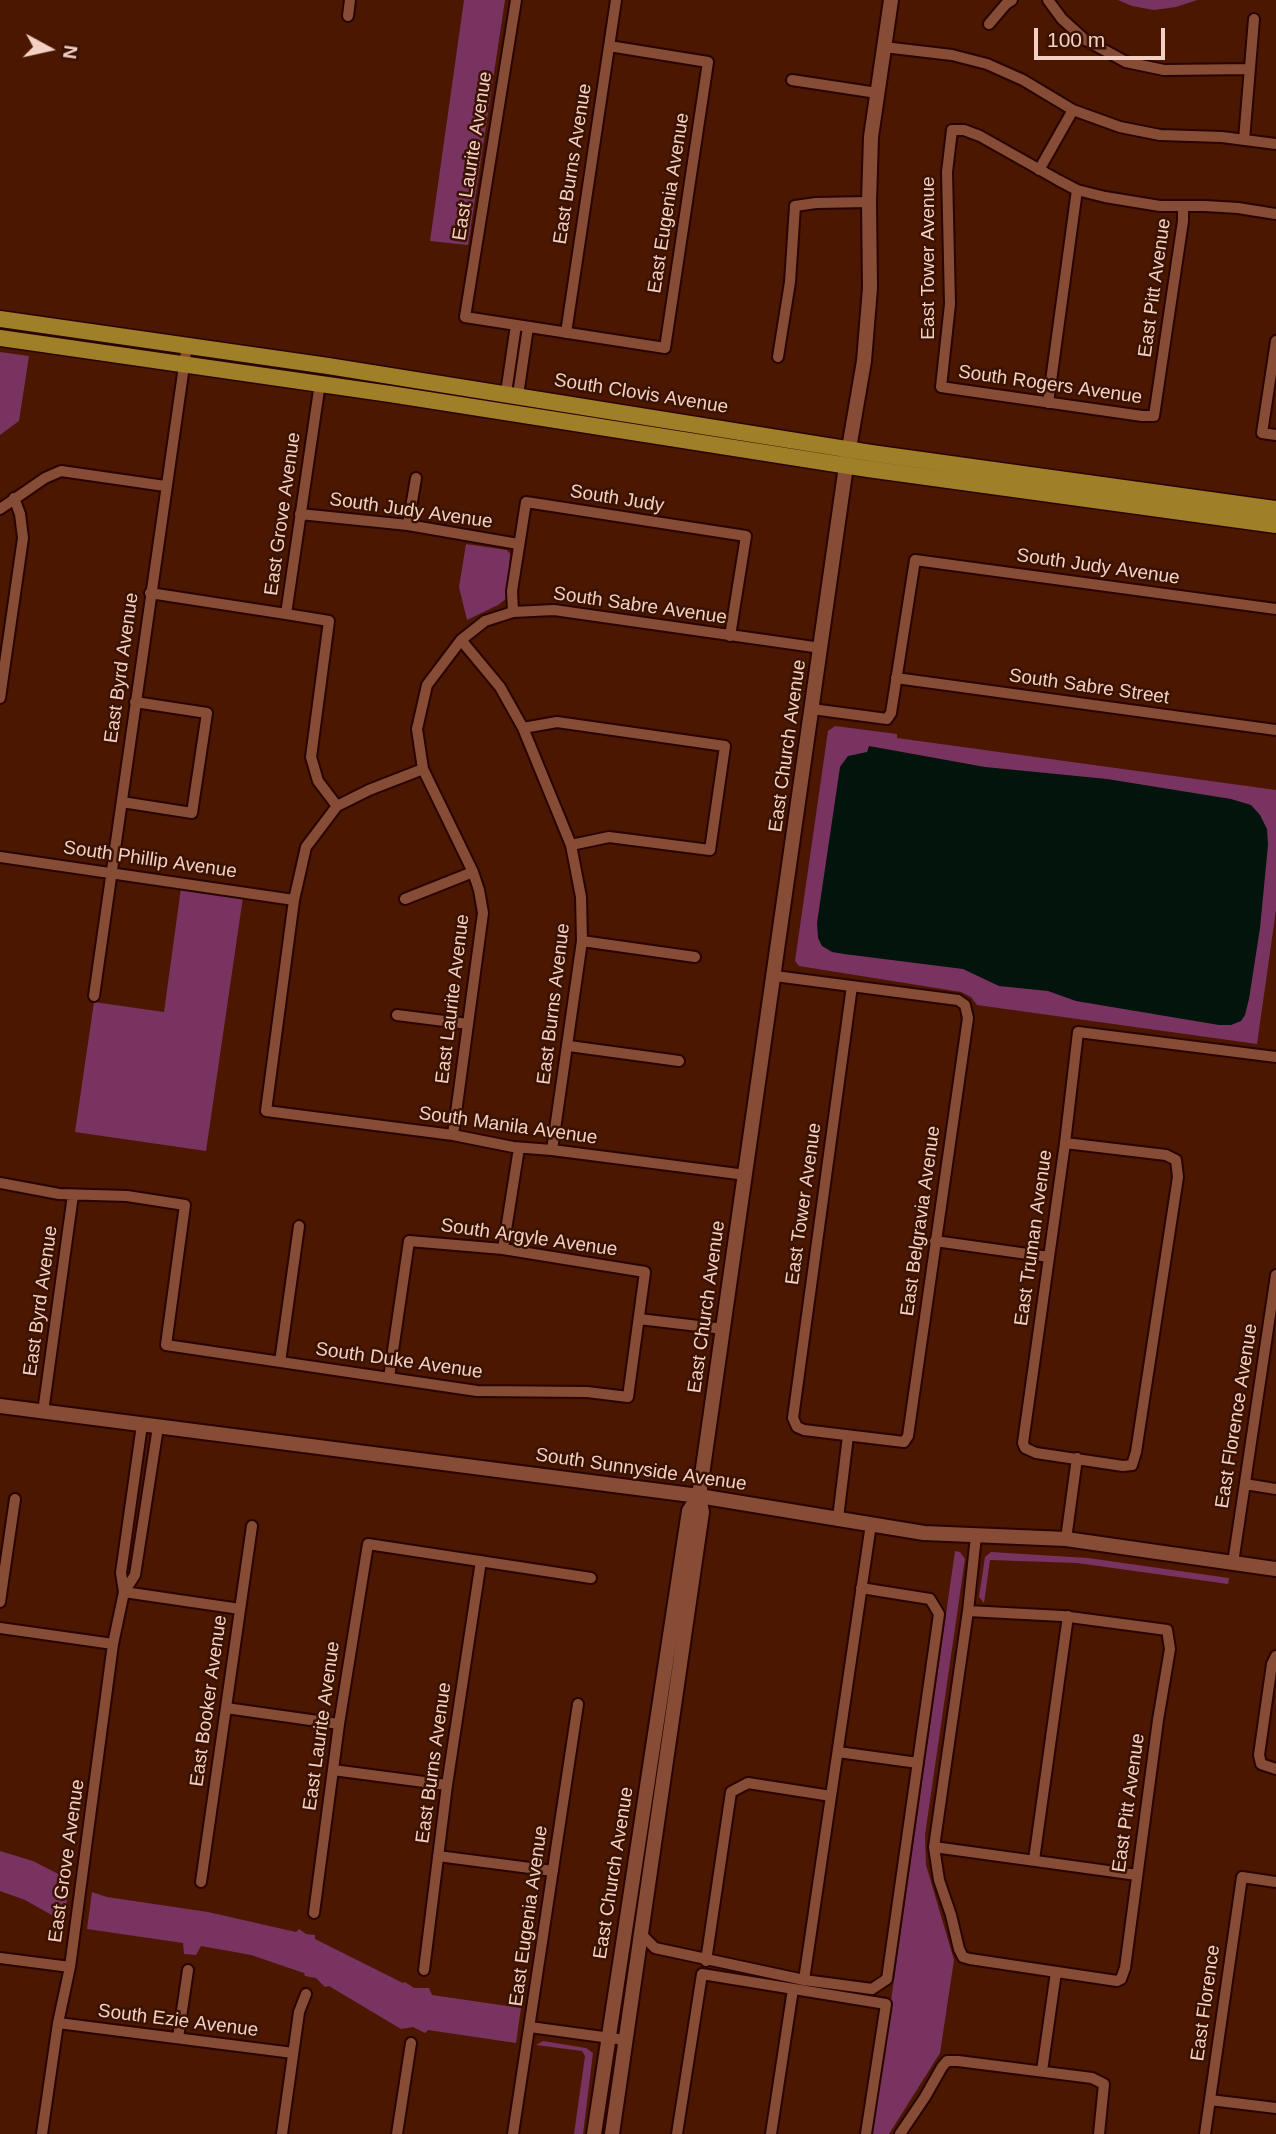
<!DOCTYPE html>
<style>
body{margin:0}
#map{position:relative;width:1276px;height:2134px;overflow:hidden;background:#4b1700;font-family:Helvetica,sans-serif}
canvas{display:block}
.north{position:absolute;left:14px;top:14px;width:70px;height:70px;-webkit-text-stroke:5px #3a1202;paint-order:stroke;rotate:98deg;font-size:19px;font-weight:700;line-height:28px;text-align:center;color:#f3d0c3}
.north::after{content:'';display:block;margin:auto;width:24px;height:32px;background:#f3d0c3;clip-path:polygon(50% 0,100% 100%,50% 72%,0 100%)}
.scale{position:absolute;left:1034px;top:28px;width:131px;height:32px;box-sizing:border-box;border:4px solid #f3d0c3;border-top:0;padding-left:9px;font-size:21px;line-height:24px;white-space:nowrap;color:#f3d0c3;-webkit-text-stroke:5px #3a1202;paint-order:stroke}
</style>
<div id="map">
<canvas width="1276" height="2134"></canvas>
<div class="north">N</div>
<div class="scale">100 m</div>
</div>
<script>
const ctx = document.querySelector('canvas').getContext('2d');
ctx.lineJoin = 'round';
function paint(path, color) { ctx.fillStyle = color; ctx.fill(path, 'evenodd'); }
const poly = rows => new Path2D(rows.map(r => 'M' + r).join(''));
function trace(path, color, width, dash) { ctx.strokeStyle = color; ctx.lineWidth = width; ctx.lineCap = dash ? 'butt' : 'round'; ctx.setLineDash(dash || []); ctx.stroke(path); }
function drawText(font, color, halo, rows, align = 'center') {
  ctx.font = font + ' Helvetica,sans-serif'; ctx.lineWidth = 5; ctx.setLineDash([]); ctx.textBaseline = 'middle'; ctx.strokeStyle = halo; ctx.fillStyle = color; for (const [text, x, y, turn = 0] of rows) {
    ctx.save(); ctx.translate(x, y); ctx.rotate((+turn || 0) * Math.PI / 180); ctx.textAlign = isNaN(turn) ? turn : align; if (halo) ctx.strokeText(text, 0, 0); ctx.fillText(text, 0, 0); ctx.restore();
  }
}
const green = poly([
 [464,0,505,0,468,245,430,241],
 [1118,0,1197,0,1176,7,1154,10,1132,6],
 [0,352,29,356,19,421,0,435],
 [466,544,507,550,510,554,507,598,498,605,467,620,459,587],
 [835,726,897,734,897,738,1276,790,1276,910,1257,1044,977,1005,971,997,961,992,799,966,795,961,828,731],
 [181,888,243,897,206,1151,75,1132,94,1002,164,1012],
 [955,1551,960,1552,965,1559,925,1835,926,1865,954,1960,940,2053,889,2134,872,2134],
 [991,1552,1088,1558,1229,1578,1228,1584,1077,1563,990,1560,984,1603,979,1597,985,1557],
 [0,1851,33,1861,70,1880,64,1922,25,1900,0,1891],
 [92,1892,107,1897,208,1912,296,1932,299,1929,306,1934,315,1935,315,1939,403,1983,405,1982,414,1988,429,1988,432,1995,521,2008,516,2043,428,2030,425,2033,413,2027,401,2029,329,1986,325,1987,316,1978,305,1976,304,1973,251,1955,201,1946,196,1955,184,1954,183,1943,87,1929],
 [543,2041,586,2048,593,2053,583,2134,574,2134,585,2056,582,2051,536,2045]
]);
const water = poly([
 [869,746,985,767,1107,779,1231,799,1251,805,1260,815,1267,829,1268,845,1260,928,1249,999,1245,1015,1241,1021,1231,1025,1219,1025,1076,1001,1048,991,999,986,963,969,844,954,832,952,822,946,818,938,817,923,840,767,848,756,867,752]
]);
const street = poly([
 [516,0,465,317,665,348,708,62,609,46],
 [1048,0,1062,19,1084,39,1126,62,1164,70,1250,69],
 [348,16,350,0],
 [989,24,1006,4,1012,0],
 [884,47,952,55,987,64,1023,80,1073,110,1120,127,1160,135,1222,137,1276,144],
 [792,80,877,93],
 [1244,140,1254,19],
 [1039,170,1073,110],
 [1183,206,1183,221,1154,416,1142,416,941,387,950,304,947,172,952,130,964,130,980,136,1058,180,1077,190,1105,197,1160,206,1205,206,1238,208,1276,214],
 [566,333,616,0],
 [1276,341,1262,433,1276,435],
 [778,357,790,282,795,206,816,203,869,202],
 [320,383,286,614,329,621,311,757,318,781,337,806],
 [506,393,516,325],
 [518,395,528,327],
 [1048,403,1077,190],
 [0,509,45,478,61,471,165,486],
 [300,514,408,525,518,544],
 [408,525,416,478],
 [150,593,286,614],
 [513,612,512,591,526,502,746,536,730,636],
 [461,640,500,687,523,728,571,845,581,897,582,941,552,1150],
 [896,678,1276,730],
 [0,698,23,538,20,514,14,498],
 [812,709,887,719,891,713,915,560,1276,609],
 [523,728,557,722,725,746,710,850,609,837,571,845],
 [423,769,369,790,337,806,306,847,294,900,266,1111,453,1135,513,1147,552,1150,746,1175],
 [122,802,192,813,207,713,135,702],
 [0,857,294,900],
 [405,899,473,872],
 [582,941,695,957],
 [775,976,958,1000,965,1005,968,1018,908,1436,904,1442,804,1430,797,1427,793,1418,852,986],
 [94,996,187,345],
 [397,1015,468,1024],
 [569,1046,679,1061],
 [453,1135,483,913,479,890,473,872,423,769,417,729,427,685,461,640,485,621,513,612,554,610,821,648],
 [1065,1143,1166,1155,1176,1160,1178,1177,1136,1452,1132,1465,1123,1466,1036,1453,1025,1448,1023,1443,1065,1143,1078,1032,1276,1057],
 [0,1183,59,1194,127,1196,185,1205,166,1345,389,1378,477,1391,587,1392,628,1397,645,1272,503,1249,409,1241,389,1378],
 [935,1241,1049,1257],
 [503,1249,519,1148],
 [639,1319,724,1329],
 [280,1362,299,1226],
 [43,1412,73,1195],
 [142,1425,121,1573,124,1592,135,1575,158,1427],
 [1245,1484,1276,1489],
 [838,1518,848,1436],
 [1066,1539,1077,1458],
 [1233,1563,1276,1275],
 [0,1602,15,1499],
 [968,1611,1062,1616,1167,1630,1170,1649,1158,1720,1125,1968,1121,1979,1117,1981,970,1959,963,1957,959,1949,951,1915,939,1880,934,1847,968,1611,976,1536],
 [0,1628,113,1644],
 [1276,1656,1272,1664,1259,1755,1261,1764,1276,1769],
 [226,1708,339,1724],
 [838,1752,918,1763],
 [333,1770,447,1785],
 [934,1847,1137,1875],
 [438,1856,553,1871],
 [1034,1860,1068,1616],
 [201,1882,252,1526],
 [314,1913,339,1724,368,1544,591,1578],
 [641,1934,655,1948,804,1980,872,1989,887,1979,939,1614,930,1599,861,1588],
 [0,1958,70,1967],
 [706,1961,731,1792,748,1783,831,1796],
 [424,1970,447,1785,481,1561],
 [804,1980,871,1524],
 [58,2023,293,2053],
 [530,2027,625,2040],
 [178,2038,188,1970],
 [1042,2071,1056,1972],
 [1210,2100,1276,2108],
 [42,2134,58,2023,70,1967,113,1644,124,1592,240,1609],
 [282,2134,299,2012,306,1994],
 [397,2134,411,2043],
 [513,2134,578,1704],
 [677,2134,702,1974,886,2004,866,2134],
 [771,2134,793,1989],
 [900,2134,925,2097,942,2067,947,2061,958,2061,1092,2078,1104,2084,1099,2134],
 [1205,2134,1242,1877,1276,1882]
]);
const secondary = poly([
 [0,1406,699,1496,924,1533,1066,1539,1276,1569],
 [594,2134,689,1511,699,1496],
 [612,2134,702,1512,699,1496,846,466,864,361,870,288,869,202,871,137,891,0]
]);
const primary = poly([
 [0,319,328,366,871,453,1276,509],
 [0,338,390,394,868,469,1276,525]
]);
const streetNames = [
 ["East Laurite Avenue",473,156,-81],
 ["East Burns Avenue",573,164,-81],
 ["East Eugenia Avenue",669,203,-81],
 ["East Tower Avenue",929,258,-90],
 ["East Pitt Avenue",1155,288,-82],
 ["South Rogers Avenue",1050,385,8],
 ["South Clovis Avenue",641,394,9],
 ["South Judy",617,499,9],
 ["South Judy Avenue",411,511,8],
 ["East Grove Avenue",283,514,-82],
 ["South Judy Avenue",1098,567,8],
 ["South Sabre Avenue",640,606,8],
 ["East Byrd Avenue",122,668,-82],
 ["South Sabre Street",1089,687,8],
 ["East Church Avenue",788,746,-82],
 ["South Phillip Avenue",150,860,8],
 ["East Laurite Avenue",453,999,-83],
 ["East Burns Avenue",554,1004,-83],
 ["South Manila Avenue",508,1126,8],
 ["East Tower Avenue",804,1204,-82],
 ["East Belgravia Avenue",921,1221,-82],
 ["South Argyle Avenue",529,1238,8],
 ["East Truman Avenue",1034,1238,-82],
 ["East Byrd Avenue",41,1301,-82],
 ["East Church Avenue",707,1307,-82],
 ["South Duke Avenue",399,1361,8],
 ["East Florence Avenue",1237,1416,-81],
 ["South Sunnyside Avenue",641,1470,8],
 ["East Booker Avenue",209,1701,-82],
 ["East Laurite Avenue",322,1726,-82],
 ["East Burns Avenue",434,1763,-82],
 ["East Pitt Avenue",1129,1803,-82],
 ["East Grove Avenue",67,1861,-82],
 ["East Church Avenue",614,1873,-81],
 ["East Eugenia Avenue",529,1916,-82],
 ["East Florence",1206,2003,-82],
 ["South Ezie Avenue",178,2021,7]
];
paint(green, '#793361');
paint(water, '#02140c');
trace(street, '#290400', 14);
trace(secondary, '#290400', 18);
trace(primary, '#290400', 19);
trace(street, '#864c35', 10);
trace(secondary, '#864c35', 14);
trace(primary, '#9f7f28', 16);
drawText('19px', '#f3d0c3', '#3a1202', streetNames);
</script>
